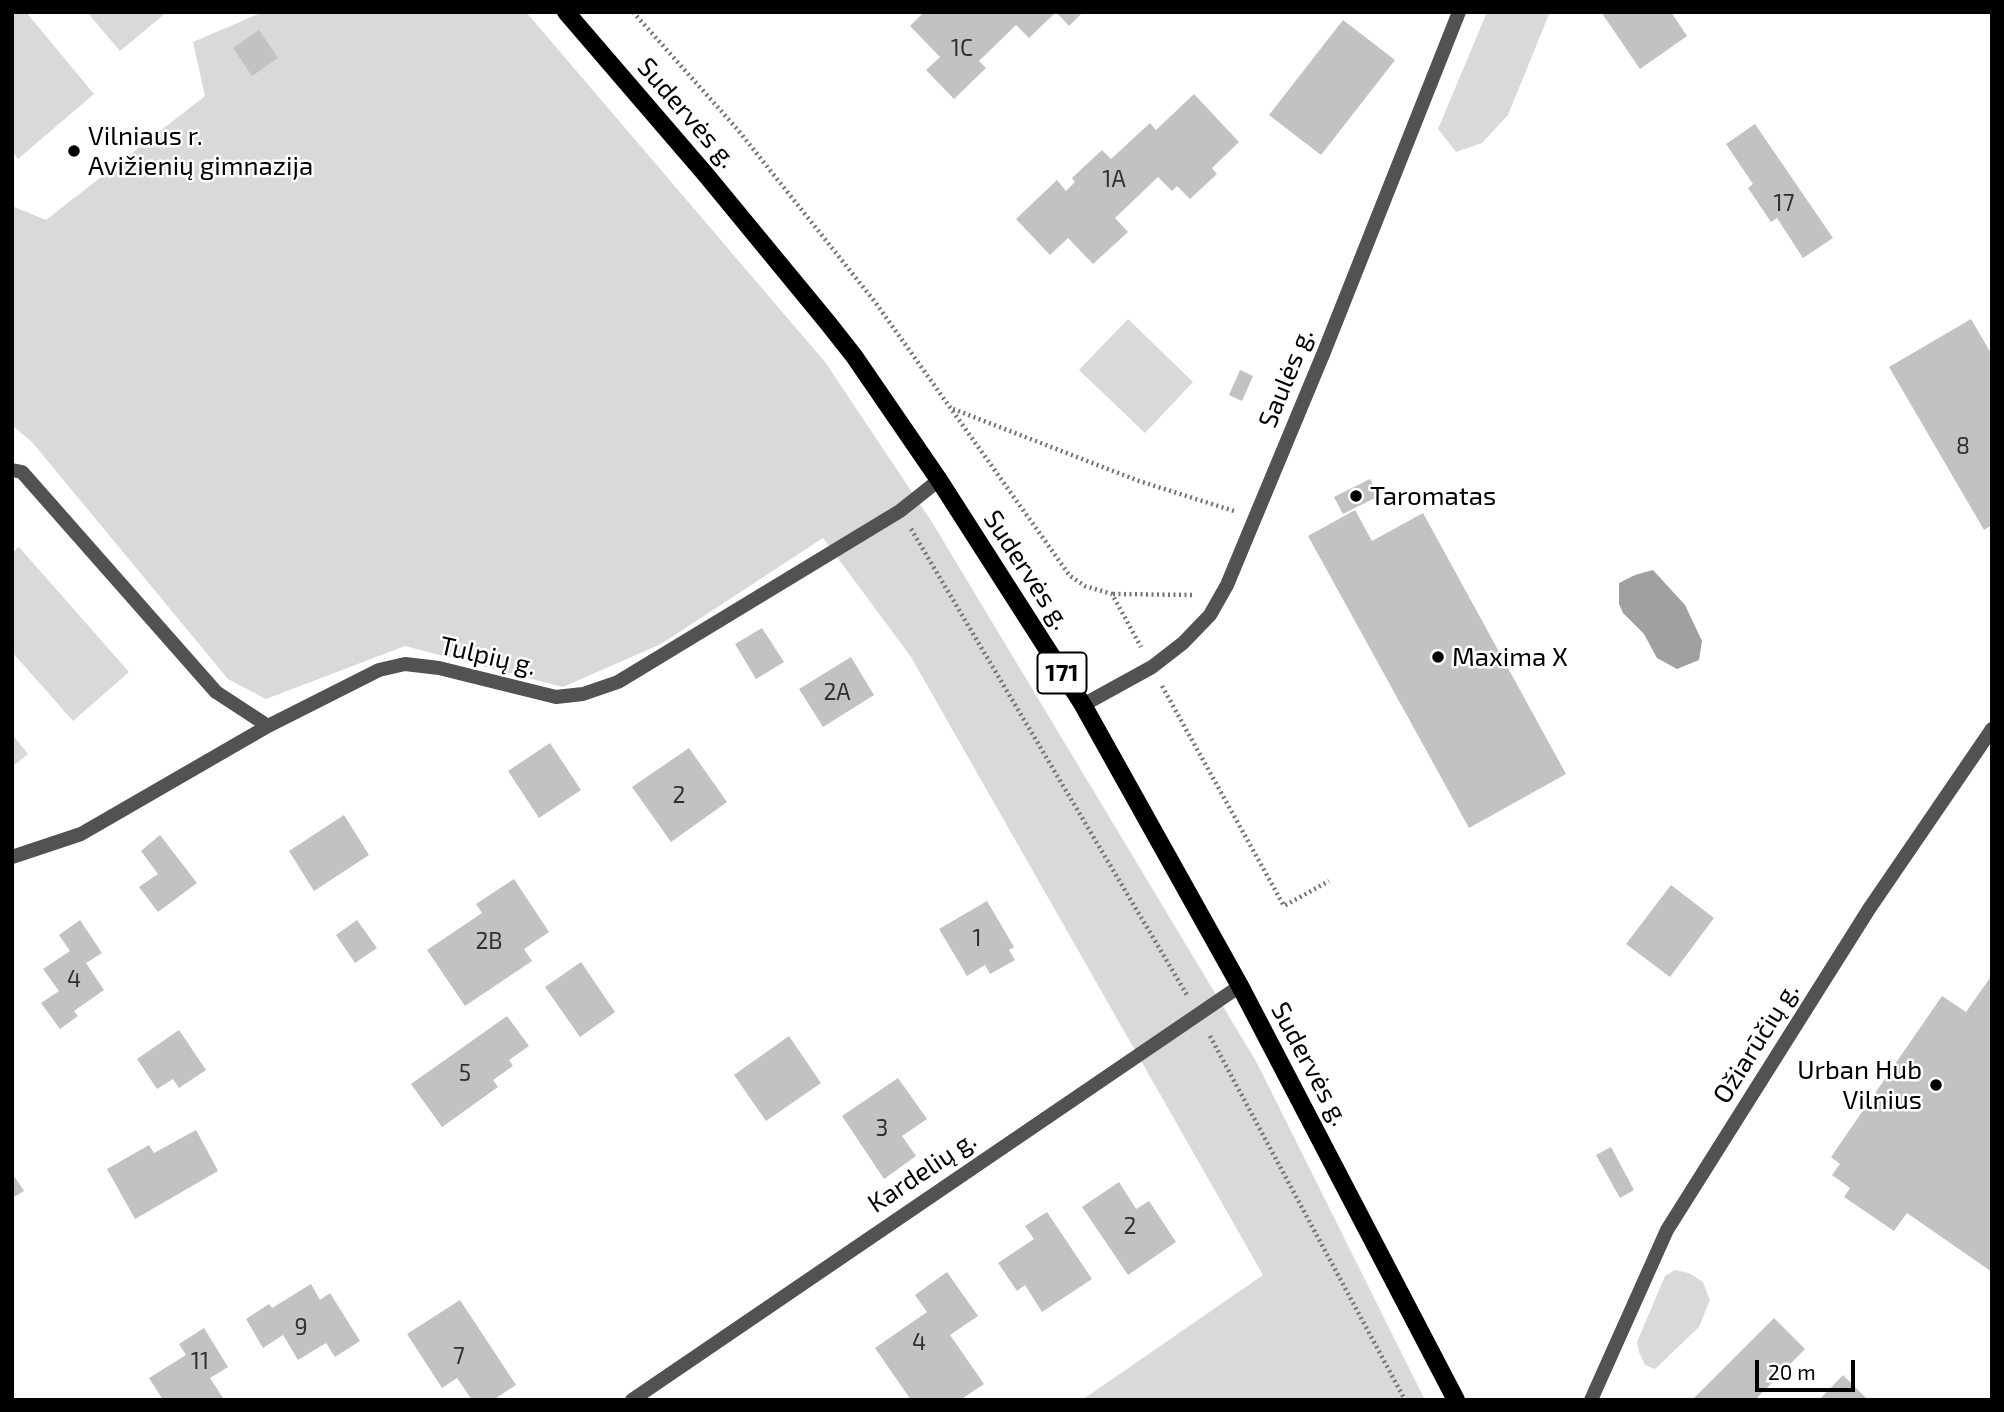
<!DOCTYPE html>
<meta charset="utf-8">
<style>
body{margin:0}
#map{position:relative;width:2004px;height:1412px;overflow:hidden;background:#fff;font-family:"Exo 2",sans-serif}
canvas{display:block}
.frame{position:absolute;inset:0;border:14px solid #000;pointer-events:none}
.scale{position:absolute;left:1755px;top:1360px;width:100px;height:32px;box-sizing:border-box;border:4px solid #000;border-top:0;padding-left:9px;font-size:21px;line-height:24px;white-space:nowrap;color:#000;-webkit-text-stroke:5px #fff;paint-order:stroke}
</style>
<div id="map">
<canvas width="2004" height="1412"></canvas>
<div class="frame"></div>
<div class="scale">20 m</div>
</div>
<script>
const ctx = document.querySelector('canvas').getContext('2d');
ctx.lineJoin = 'round';
function paint(path, color) { ctx.fillStyle = color; ctx.fill(path, 'evenodd'); }
const poly = rows => new Path2D(rows.map(r => 'M' + r).join(''));
function trace(path, color, width, dash) { ctx.strokeStyle = color; ctx.lineWidth = width; ctx.lineCap = dash ? 'butt' : 'round'; ctx.setLineDash(dash || []); ctx.stroke(path); }
function drawText(font, color, halo, rows, align = 'center') {
  ctx.font = font + ' "Exo 2",sans-serif'; ctx.lineWidth = 5; ctx.setLineDash([]); ctx.textBaseline = 'middle'; ctx.strokeStyle = halo; ctx.fillStyle = color; for (const [text, x, y, turn = 0] of rows) {
    ctx.save(); ctx.translate(x, y); ctx.rotate((+turn || 0) * Math.PI / 180); ctx.textAlign = isNaN(turn) ? turn : align; if (halo) ctx.strokeText(text, 0, 0); ctx.fillText(text, 0, 0); ctx.restore();
  }
}
const green = poly([
 [12,12,26,12,94,94,18,159,12,152],
 [87,12,167,12,120,51],
 [263,12,526,12,825,362,932,522,1257,1063,1425,1400,1082,1400,1263,1275,911,657,823,538,661,644,563,687,405,646,266,699,228,679,32,442,12,425,12,206,46,220,205,96,193,42],
 [1487,12,1550,12,1508,115,1482,143,1456,152,1438,129],
 [1128,319,1193,382,1145,433,1079,370],
 [19,547,129,672,73,721,12,652,12,553],
 [12,734,28,754,12,767],
 [1675,1270,1689,1273,1703,1282,1710,1300,1699,1327,1655,1369,1645,1365,1639,1352,1637,1342,1665,1276]
]);
const water = poly([
 [1653,570,1685,605,1702,641,1699,660,1677,669,1657,658,1644,634,1623,613,1619,604,1619,583,1635,575]
]);
const building = poly([
 [924,12,1056,12,1029,38,1016,25,979,61,986,68,954,99,926,70,940,57,910,26],
 [1056,12,1083,12,1069,26],
 [1601,12,1671,12,1687,36,1640,69],
 [1343,20,1395,60,1321,155,1269,115],
 [259,30,278,58,252,76,233,48],
 [1194,94,1239,142,1212,168,1217,174,1190,199,1177,186,1172,191,1158,177,1115,218,1128,232,1093,264,1068,238,1050,255,1016,219,1057,180,1066,191,1075,182,1072,178,1102,150,1111,159,1150,123,1156,130],
 [1755,124,1833,238,1803,258,1777,218,1771,222,1748,188,1753,184,1726,144],
 [1971,319,1992,355,1992,525,1984,530,1889,367],
 [1240,370,1253,376,1242,401,1229,395],
 [1370,479,1379,496,1343,514,1334,497],
 [1355,510,1372,541,1423,513,1566,774,1469,828,1308,536],
 [762,628,784,662,756,679,735,644],
 [851,657,874,695,823,727,799,689],
 [550,743,581,790,539,818,508,771],
 [689,748,727,802,671,842,632,787],
 [344,815,369,855,314,891,289,851],
 [160,835,197,883,158,912,139,887,158,874,141,851],
 [514,879,549,932,524,949,532,961,465,1006,427,950,482,913,476,904],
 [1671,885,1714,918,1670,977,1626,944],
 [987,901,1014,947,1009,950,1015,960,990,974,985,965,967,976,939,929],
 [80,920,102,953,86,963,104,990,74,1011,78,1016,60,1029,41,1003,59,991,43,969,70,951,59,935],
 [357,920,377,948,355,963,336,935],
 [581,962,615,1012,580,1037,545,987],
 [1992,975,1992,1272,1907,1213,1894,1231,1844,1197,1850,1188,1832,1175,1840,1164,1831,1157,1942,996,1966,1012],
 [507,1016,529,1046,509,1060,513,1066,493,1080,498,1087,442,1127,411,1084],
 [179,1030,206,1070,179,1088,173,1079,157,1089,137,1059],
 [789,1036,821,1083,766,1121,734,1075],
 [898,1078,927,1119,902,1136,916,1156,884,1179,842,1116],
 [196,1130,218,1171,135,1219,107,1169,149,1145,154,1153],
 [1611,1147,1634,1190,1620,1198,1596,1155],
 [12,1173,24,1191,12,1198],
 [1119,1182,1136,1209,1149,1201,1176,1242,1128,1275,1082,1207],
 [1047,1212,1092,1279,1042,1312,1025,1285,1017,1291,998,1263,1034,1239,1025,1226],
 [947,1272,978,1316,950,1335,984,1384,960,1400,911,1400,875,1348,927,1312,915,1295],
 [311,1284,320,1300,330,1293,360,1341,335,1357,326,1343,298,1360,283,1335,263,1348,246,1319,269,1304,272,1308],
 [460,1300,516,1385,493,1400,472,1400,457,1378,442,1388,407,1334],
 [1774,1318,1805,1349,1755,1400,1692,1400],
 [204,1328,228,1367,210,1378,223,1398,220,1400,163,1400,149,1378,186,1355,179,1344],
 [1843,1375,1868,1400,1819,1400]
]);
const path = poly([
 [633,12,738,130,875,302,1070,576,1085,586,1112,594,1141,647],
 [953,409,1139,481,1234,511],
 [911,529,1187,995],
 [1113,594,1195,595],
 [1162,686,1284,906,1329,881],
 [1210,1036,1405,1400]
]);
const street = poly([
 [12,470,22,472,216,692,268,726],
 [1083,705,1152,667,1183,643,1210,615,1227,585,1324,352,1459,12],
 [12,857,81,834,268,726,379,670,405,664,439,668,556,697,583,694,618,682,900,511,939,480],
 [632,1400,1240,986],
 [1591,1400,1667,1230,1869,909,1992,729]
]);
const primary = poly([
 [566,12,707,176,828,323,854,356,939,480,1083,705,1240,986,1456,1400]
]);
const markers = [
 [74,151,7,"#000"],
 [1356,496,7,"#000"],
 [1438,657,7,"#000"],
 [1936,1085,7,"#000"]
];
const numberNames = [
 ["1C",962,48],
 ["1A",1114,179],
 ["17",1784,203],
 ["8",1963,446],
 ["2A",837,692],
 ["2",679,795],
 ["1",977,938],
 ["2B",489,941],
 ["4",74,979],
 ["5",465,1073],
 ["3",882,1128],
 ["2",1130,1226],
 ["9",301,1327],
 ["4",919,1342],
 ["7",459,1356],
 ["11",200,1361]
];
const shields = [
 [1062,673,49]
];
const shieldNames = [
 ["171",1062,673]
];
const streetNames = [
 ["Sudervės g.",687,113,49],
 ["Saulės g.",1286,378,-68],
 ["Sudervės g.",1027,570,57],
 ["Tulpių g.",488,656,13],
 ["Ožiarūčių g.",1756,1043,-58],
 ["Sudervės g.",1310,1064,62],
 ["Kardelių g.",922,1172,-34]
];
const poiNames = [
 ["Vilniaus r.",88,136],
 ["Avižienių gimnazija",88,166],
 ["Taromatas",1370,496],
 ["Maxima X",1452,657],
 ["Urban Hub",1922,1070,"right"],
 ["Vilnius",1922,1100,"right"]
];
paint(green, '#d9d9d9');
paint(water, '#a0a0a0');
paint(building, '#c2c2c2');
trace(path, '#747474', 4.5, [2, 3.5]);
trace(street, '#525252', 14);
trace(primary, '#000', 18);
for (const [x, y, r, color] of markers) { const dot = new Path2D(); dot.arc(x, y, r, 0, 2 * Math.PI); ctx.fillStyle = color; ctx.fill(dot); trace(dot, '#fff', 2.5); }
drawText('23px', '#303030', null, numberNames);
for (const [x, y, w] of shields) { const box = new Path2D(); box.roundRect(x - w / 2, y - 20.5, w, 41, 5); ctx.fillStyle = '#fff'; ctx.fill(box); trace(box, '#000', 2); }
drawText('bold 24px', '#000', null, shieldNames);
drawText('26px', '#000', '#fff', streetNames);
drawText('26px', '#000', '#fff', poiNames, 'left');
</script>
